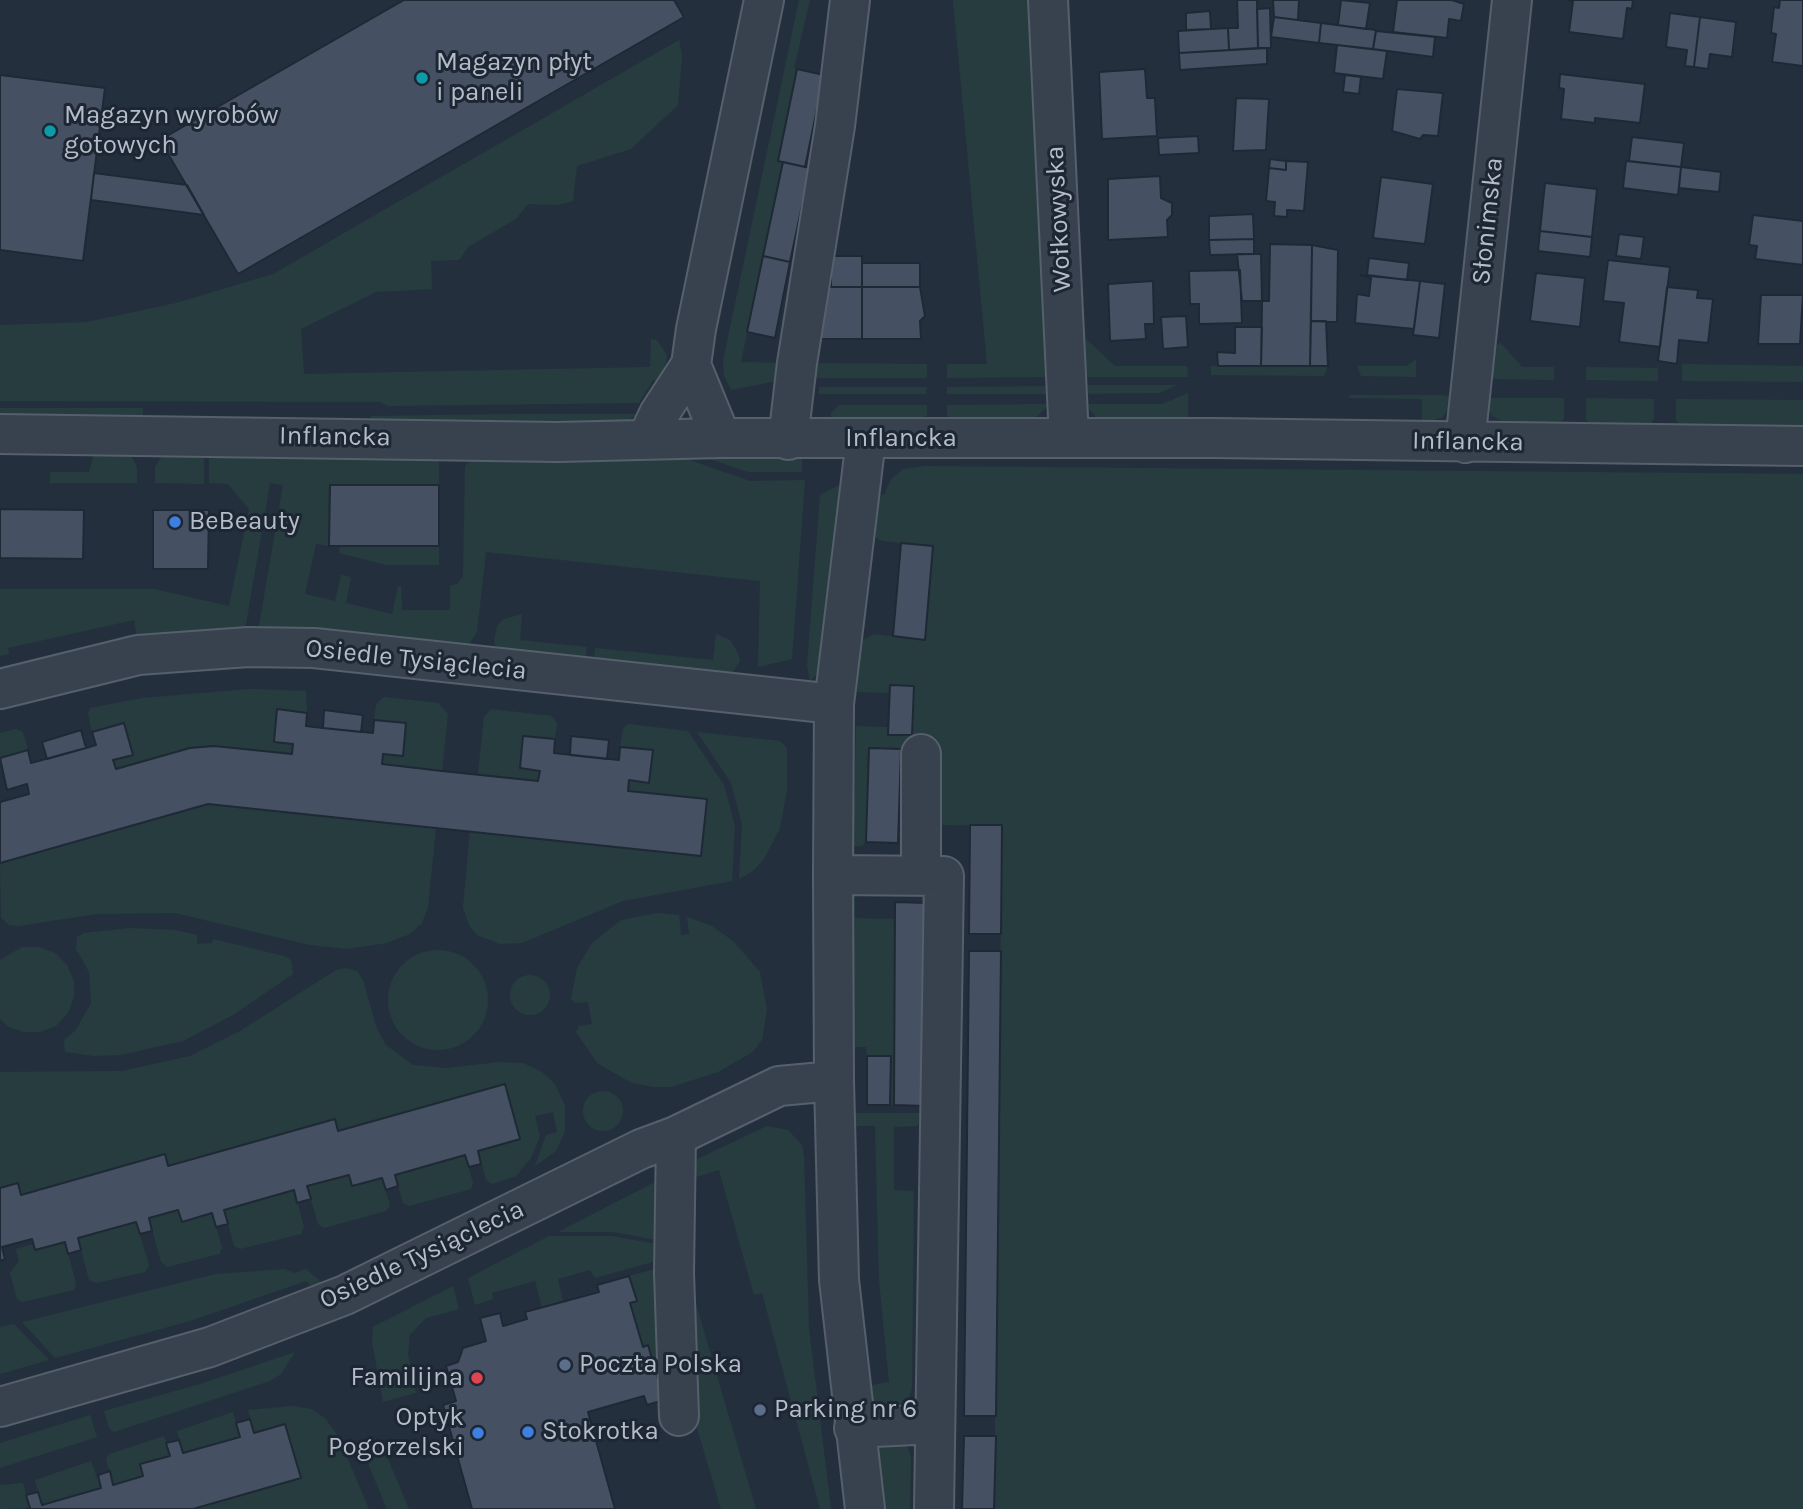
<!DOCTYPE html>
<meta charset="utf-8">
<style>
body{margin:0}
canvas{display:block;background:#242f3e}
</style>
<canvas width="1803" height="1509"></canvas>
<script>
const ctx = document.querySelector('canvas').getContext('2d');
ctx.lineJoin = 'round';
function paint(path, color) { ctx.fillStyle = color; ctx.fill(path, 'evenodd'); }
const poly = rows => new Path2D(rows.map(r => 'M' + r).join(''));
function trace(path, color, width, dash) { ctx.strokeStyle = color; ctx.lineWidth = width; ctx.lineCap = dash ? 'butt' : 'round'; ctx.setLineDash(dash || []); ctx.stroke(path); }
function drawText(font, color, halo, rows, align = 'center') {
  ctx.font = font + ' Karla,sans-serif'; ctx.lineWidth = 6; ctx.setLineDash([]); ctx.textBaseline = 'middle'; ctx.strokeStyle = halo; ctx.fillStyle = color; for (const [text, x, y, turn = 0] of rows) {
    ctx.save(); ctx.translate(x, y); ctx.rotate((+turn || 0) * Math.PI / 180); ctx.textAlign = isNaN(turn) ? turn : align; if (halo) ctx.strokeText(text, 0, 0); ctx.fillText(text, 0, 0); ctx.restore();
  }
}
const green = poly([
 [799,0,810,0,794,68,797,69,778,161,783,162,741,362,787,363,787,379,731,390,724,375,723,361],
 [953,0,1028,0,1053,377,947,378,947,364,987,364],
 [679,40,682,55,678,105,631,149,577,166,573,201,558,205,528,204,516,219,468,247,459,260,431,261,432,289,376,292,301,329,304,374,650,367,651,339,657,340,667,355,665,369,661,383,653,380,639,403,387,406,381,402,0,401,0,325,87,322,176,303,273,274],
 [1086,339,1115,366,1187,366,1188,377,1080,377,1082,345],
 [1500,342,1522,367,1554,367,1554,380,1484,379,1486,358],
 [1416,359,1416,377,1361,376,1357,366,1407,366],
 [1658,361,1658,381,1586,380,1586,367,1657,368],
 [816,363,927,364,927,378,816,378],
 [1682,364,1803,366,1803,382,1682,381],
 [1211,366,1328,366,1324,376,1211,375],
 [1080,385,1178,385,1159,393,1081,394],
 [1053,386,1053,394,947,394,947,387],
 [819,387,927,387,926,394,819,394],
 [1188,393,1188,420,1098,419,1084,404,1162,404],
 [1349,395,1439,395,1455,397,1443,417,1422,424,1422,399,1350,398],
 [1483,398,1564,398,1564,419,1558,425,1510,425,1492,416],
 [1586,398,1654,399,1654,419,1649,426,1590,425,1586,419],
 [1676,399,1803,400,1803,428,1680,426,1676,419],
 [1050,404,1034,419,951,420,947,415,947,405],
 [839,405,927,405,927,415,922,420,831,421,831,413],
 [0,408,143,408,143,417,0,421],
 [509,414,639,414,620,424,374,421,370,416],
 [132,448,132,457,137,467,137,483,50,483,50,472,89,472,94,454],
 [230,448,439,454,439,485,330,485,329,546,316,544,305,594,335,601,341,575,351,577,346,603,392,614,398,586,401,586,402,610,450,610,450,586,457,584,463,577,465,466,472,459,684,458,750,481,805,480,792,659,758,667,760,581,486,552,477,632,466,648,264,637,259,626,283,485,270,483,246,624,238,636,138,643,134,620,8,648,9,654,0,656,0,589,154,589,229,606,249,509,228,484,209,483,209,457,230,457],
 [161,457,204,457,204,484,155,483,155,467],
 [802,457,802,472,748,472,707,458],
 [925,466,1803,474,1803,1509,994,1509,1002,826,943,825,938,821,941,750,869,748,866,842,862,846,853,846,856,726,888,727,888,735,912,735,914,687,890,685,889,693,857,692,859,642,874,634,924,640,933,546,883,541,870,535,874,494,884,495,891,479,903,469],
 [843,483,819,672,810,681,807,666,820,495],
 [340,546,439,546,439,565,387,565,339,553],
 [522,614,520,640,587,647,585,666,497,650,494,642,497,626,504,619],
 [716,634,730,640,738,653,740,661,731,675,593,667,595,648,713,660],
 [251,689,306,691,307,713,277,710,274,741,293,744,292,754,214,746,190,748,116,769,113,760,124,723,92,732,88,713,90,708,142,698],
 [384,697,438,703,448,714,442,771,382,764,383,754,405,723,374,720,376,704],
 [491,709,552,716,557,723,555,739,523,737,520,768,540,771,538,781,478,774,484,717],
 [628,724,688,731,724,785,735,826,732,881,623,901,522,943,500,944,477,935,469,925,463,908,470,831,701,856,707,799,628,791,629,780,649,782,653,750,620,747,623,729],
 [15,729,23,732,28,750,0,758,0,733],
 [697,732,780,741,787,748,787,789,780,828,764,859,753,871,739,879,742,825,731,783],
 [208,804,436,828,428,907,422,923,410,934,387,943,347,949,310,945,175,913,97,914,18,926,8,925,1,917,0,863],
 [851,892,855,897,855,918,896,919,894,1105,890,1105,891,1056,867,1056,866,1047,852,1047],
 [658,913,679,915,681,935,689,934,687,917,712,926,733,941,760,972,767,1010,762,1040,753,1052,718,1072,671,1087,653,1087,632,1083,598,1064,576,1032,579,1026,592,1024,588,1002,576,1003,571,999,577,968,592,943,621,920],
 [130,928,175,930,197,935,197,944,212,943,213,939,284,956,291,960,293,974,233,1015,183,1041,120,1055,94,1056,65,1052,64,1040,76,1030,91,1003,89,972,76,949,77,937,84,933],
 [22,947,39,947,55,953,67,965,74,981,74,997,68,1013,56,1026,40,1032,23,1032,7,1026,0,1019,0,960],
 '388 1000a50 50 0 1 1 100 0a50 50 0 1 1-100 0Z',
 [346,968,357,971,363,980,377,1029,386,1045,413,1065,446,1068,500,1062,523,1063,542,1072,555,1084,565,1106,565,1131,556,1151,535,1166,546,1135,557,1132,553,1112,535,1116,540,1136,531,1158,516,1176,492,1184,486,1180,478,1151,520,1139,505,1084,338,1131,335,1119,168,1166,164,1155,21,1195,17,1183,0,1188,0,1072,122,1071,190,1056,240,1031,336,970],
 '510 995a20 20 0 1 1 40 0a20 20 0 1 1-40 0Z',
 '583 1111a20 20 0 1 1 40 0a20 20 0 1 1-40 0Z',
 [851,1113,921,1113,918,1126,894,1127,894,1190,914,1191,912,1388,909,1398,894,1408,885,1408,868,1400,866,1386,889,1382,879,1280,875,1126,852,1126],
 [767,1126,788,1130,802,1145,804,1156,809,1328,831,1509,820,1509,762,1293,754,1295,719,1170,693,1178,693,1161],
 [465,1155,473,1183,471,1189,409,1206,403,1203,395,1175],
 [349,1175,352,1186,382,1178,390,1206,386,1211,324,1228,318,1224,307,1186],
 [655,1182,660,1187,662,1241,613,1232,558,1232],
 [294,1190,304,1227,301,1234,240,1249,234,1246,224,1210],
 [178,1210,182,1221,212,1213,222,1248,219,1254,167,1267,161,1262,149,1218],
 [136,1222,149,1265,145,1272,96,1283,89,1280,78,1238],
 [549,1236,612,1236,662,1245,663,1259,595,1278,590,1270,558,1279,563,1302,542,1308,535,1281,492,1293,493,1299,475,1305,468,1278],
 [65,1242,76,1283,74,1290,22,1302,17,1299,10,1273,19,1261,16,1249,33,1244,35,1250],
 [683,1255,698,1311,756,1509,721,1509,691,1408],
 [663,1267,665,1356,653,1360,648,1345,643,1347,630,1303,636,1301,629,1276],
 [284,1269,295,1273,306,1269,330,1290,321,1294,306,1281,190,1321,55,1358,22,1322,216,1274],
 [453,1286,459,1309,426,1318,410,1335,408,1354,416,1393,383,1402,372,1342,373,1327],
 [14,1324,49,1360,0,1374,0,1327],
 [295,1352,281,1374,270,1381,114,1432,109,1428,104,1411,200,1384],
 [293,1406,311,1409,325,1418,338,1436,369,1509,193,1509,300,1478,285,1424,254,1433,248,1410],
 [233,1412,240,1437,183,1453,177,1431],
 [90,1415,97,1437,0,1468,0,1443],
 [164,1436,170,1456,140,1464,143,1476,113,1485,106,1459,109,1454],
 [901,1442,908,1448,911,1457,910,1509,881,1509,873,1452,879,1445],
 [382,1444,382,1445,409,1509,387,1509,369,1466,368,1455],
 [91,1461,101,1488,42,1505,35,1480],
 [23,1483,30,1508,0,1509,0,1485]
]);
const building = poly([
 [404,0,674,0,684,17,238,274,160,140,404,0],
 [1237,0,1257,0,1258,48,1229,50,1228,28,1238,28,1237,0],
 [1273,0,1299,0,1298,20,1274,17,1273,0],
 [1341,0,1370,3,1366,29,1338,25,1341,0],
 [1397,0,1452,0,1464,4,1461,21,1449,19,1447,38,1393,32,1397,0],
 [1633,0,1632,9,1627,8,1623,39,1569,32,1573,1,1568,0,1633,0],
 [1780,0,1803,0,1803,66,1772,62,1776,34,1771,33,1774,7,1779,8,1780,0],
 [1270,8,1271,48,1258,48,1257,9,1270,8],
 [1210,11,1211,29,1186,30,1186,13,1210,11],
 [1670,13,1700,17,1694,67,1685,66,1687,50,1666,47,1670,13],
 [1274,17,1321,23,1319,43,1271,37,1274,17],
 [1700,17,1736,22,1732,57,1710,54,1708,69,1694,67,1700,17],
 [1321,23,1376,30,1373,49,1319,43,1321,23],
 [1228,28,1229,50,1179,53,1178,31,1228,28],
 [1376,31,1435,37,1433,57,1373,49,1376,31],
 [1337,45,1387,51,1383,79,1334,73,1337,45],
 [1267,48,1267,64,1180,70,1179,53,1267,48],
 [797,69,824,75,805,167,778,161,797,69],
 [1145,69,1147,98,1155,98,1157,136,1102,139,1099,72,1145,69],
 [1560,74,1645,84,1640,123,1595,118,1595,123,1561,119,1564,89,1559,88,1560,74],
 [0,75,105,88,83,261,0,250,0,75],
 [1345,75,1361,77,1359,94,1343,92,1345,75],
 [1397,89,1443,93,1438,136,1423,135,1420,139,1392,131,1397,89],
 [1236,98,1269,99,1266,150,1233,151,1236,98],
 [1198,136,1199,153,1159,155,1158,138,1198,136],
 [1632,137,1684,143,1681,167,1629,161,1632,137],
 [1270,159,1286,161,1286,170,1269,168,1270,159],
 [1286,161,1308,162,1304,211,1287,210,1287,217,1274,216,1275,202,1266,201,1269,168,1286,170,1286,161],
 [1626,161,1681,167,1678,195,1623,188,1626,161],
 [783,162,810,168,790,262,763,256,783,162],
 [1681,167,1721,172,1719,192,1679,188,1681,167],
 [94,173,187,185,204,215,91,200,94,173],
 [1160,176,1161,198,1172,203,1172,215,1167,220,1168,237,1108,240,1108,179,1160,176],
 [1381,177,1433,184,1425,244,1373,238,1381,177],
 [1545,183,1597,189,1592,237,1540,231,1545,183],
 [1253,214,1254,239,1209,240,1209,216,1253,214],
 [1753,215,1803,221,1803,265,1755,259,1757,246,1749,245,1753,215],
 [1540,231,1592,237,1590,257,1538,251,1540,231],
 [1619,234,1644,237,1641,259,1616,256,1619,234],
 [1254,239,1254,254,1210,255,1209,240,1254,239],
 [1270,244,1312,245,1310,366,1261,366,1262,301,1269,301,1270,244],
 [1312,245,1338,250,1337,322,1311,321,1312,245],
 [1237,254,1261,254,1262,301,1242,301,1237,254],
 [763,256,790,262,775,338,747,332,763,256],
 [831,256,862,256,862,287,831,287,831,256],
 [1369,258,1409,263,1407,280,1367,275,1369,258],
 [1608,260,1670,267,1660,347,1619,342,1624,303,1603,301,1608,260],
 [862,263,920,263,920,287,862,287,862,263],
 [1240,270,1242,323,1199,324,1199,304,1190,304,1189,271,1240,270],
 [1536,273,1585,278,1580,327,1530,321,1536,273],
 [1360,275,1420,281,1414,329,1355,323,1357,294,1369,296,1371,278,1360,275],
 [1153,281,1154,324,1145,324,1146,339,1110,341,1108,284,1153,281],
 [1420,281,1445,284,1439,338,1413,335,1420,281],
 [817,287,862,287,862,339,816,339,817,287],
 [862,287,920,287,925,316,920,321,921,339,862,339,862,287],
 [1667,287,1698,290,1697,298,1713,299,1708,343,1679,340,1677,364,1658,361,1667,287],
 [1761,295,1803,295,1800,344,1758,344,1761,295],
 [1186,316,1188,347,1163,349,1161,317,1186,316],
 [1311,321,1326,321,1328,366,1310,366,1311,321],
 [1235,327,1262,327,1261,366,1218,366,1217,352,1235,353,1235,327],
 [330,485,439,485,439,546,329,546,330,485],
 [0,509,84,510,83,559,0,558,0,509],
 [153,510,209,510,208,569,153,569,153,510],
 [901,543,933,546,925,640,893,636,901,543],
 [890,685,914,686,912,735,888,735,890,685],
 [277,709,307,713,306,726,323,728,373,733,374,720,406,723,403,756,383,754,382,764,442,771,538,781,540,771,520,768,523,736,555,739,554,753,619,760,620,747,653,750,649,783,629,780,628,791,707,799,701,856,208,804,0,863,0,802,29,794,27,784,7,790,0,758,28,750,31,763,86,748,96,745,92,732,124,723,133,755,113,760,116,769,190,748,214,746,292,754,293,744,274,742,277,709],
 [324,710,363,715,361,732,323,728,324,710],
 [81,730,86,748,47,759,42,742,81,730],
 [571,736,609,740,607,759,570,755,571,736],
 [869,748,901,749,898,843,866,842,869,748],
 [970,825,1002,825,1001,934,969,934,970,825],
 [895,902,927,903,926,1106,894,1105,895,902],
 [969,951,1001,951,996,1416,964,1416,969,951],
 [867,1056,891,1056,890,1105,867,1105,867,1056],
 [505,1084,520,1139,478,1151,481,1164,469,1167,465,1155,395,1175,398,1186,386,1190,382,1178,352,1186,349,1175,307,1186,311,1199,297,1203,294,1190,224,1210,228,1224,216,1227,212,1213,182,1222,178,1210,149,1218,152,1231,140,1234,136,1222,78,1238,81,1250,68,1254,65,1242,35,1250,32,1239,2,1247,5,1259,0,1261,0,1188,18,1183,21,1195,165,1154,168,1166,335,1119,338,1131,505,1084],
 [629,1276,637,1301,630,1303,643,1347,648,1345,664,1400,647,1405,644,1396,588,1412,615,1509,472,1509,443,1405,456,1401,446,1366,458,1362,463,1348,486,1341,480,1318,500,1313,503,1326,527,1319,525,1312,599,1292,597,1285,629,1276],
 [250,1419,254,1433,285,1424,301,1478,193,1509,27,1509,30,1508,26,1495,38,1492,42,1505,101,1488,98,1475,110,1471,113,1485,143,1476,140,1464,170,1456,166,1443,179,1440,183,1453,240,1437,236,1423,250,1419],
 [964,1436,996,1436,994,1509,962,1509,964,1436]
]);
const minor = poly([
 [1048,0,1069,438],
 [691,365,721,438],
 [0,434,558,442,721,438,1214,438,1803,446],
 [647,439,659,414,691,365,696,329,764,0],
 [788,440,797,363,835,126,850,0],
 [1465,443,1512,0],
 [0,689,138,655,248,647,314,648,834,704],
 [921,754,921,875],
 [833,875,944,876,934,1509],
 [676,1136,674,1273,679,1416],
 [0,1407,210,1347,345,1295,641,1149,676,1136,779,1086,834,1081],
 [854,1428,935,1424],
 [865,1509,839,1280,834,1081,833,875,834,704,866,439]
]);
const markers = [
 [422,78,7,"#0f9aa8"],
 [50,131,7,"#0f9aa8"],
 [175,522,7,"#3f7fe0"],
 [565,1365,7,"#5c6f8a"],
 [477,1378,7,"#e0444e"],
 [760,1410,7,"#5c6f8a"],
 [528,1432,7,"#3f7fe0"],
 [478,1433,7,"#3f7fe0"]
];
const poiNames = [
 ["Magazyn płyt",436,63],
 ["i paneli",436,93],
 ["Magazyn wyrobów",64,116],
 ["gotowych",64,146],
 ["BeBeauty",189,522],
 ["Poczta Polska",579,1365],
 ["Familijna",463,1378,"right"],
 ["Parking nr 6",774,1410],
 ["Optyk",464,1418,"right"],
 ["Pogorzelski",464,1448,"right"],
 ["Stokrotka",542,1432]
];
const streetNames = [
 ["Wołkowyska",1059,219,-93],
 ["Słonimska",1488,221,-84],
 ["Inflancka",335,437,1],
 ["Inflancka",901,439],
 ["Inflancka",1468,442,1],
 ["Osiedle Tysiąclecia",416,660,6],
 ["Osiedle Tysiąclecia",422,1255,-25]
];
paint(green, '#263c3f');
paint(building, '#455162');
trace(building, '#1f2835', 2);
trace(minor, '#565f6c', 42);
trace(minor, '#38414e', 38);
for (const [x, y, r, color] of markers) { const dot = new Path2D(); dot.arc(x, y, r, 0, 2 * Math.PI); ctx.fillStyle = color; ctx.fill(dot); trace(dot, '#1d2633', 2.5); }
drawText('26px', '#b4bcc9', '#1d2633', poiNames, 'left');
drawText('26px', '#b4bcc9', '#1d2633', streetNames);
</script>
